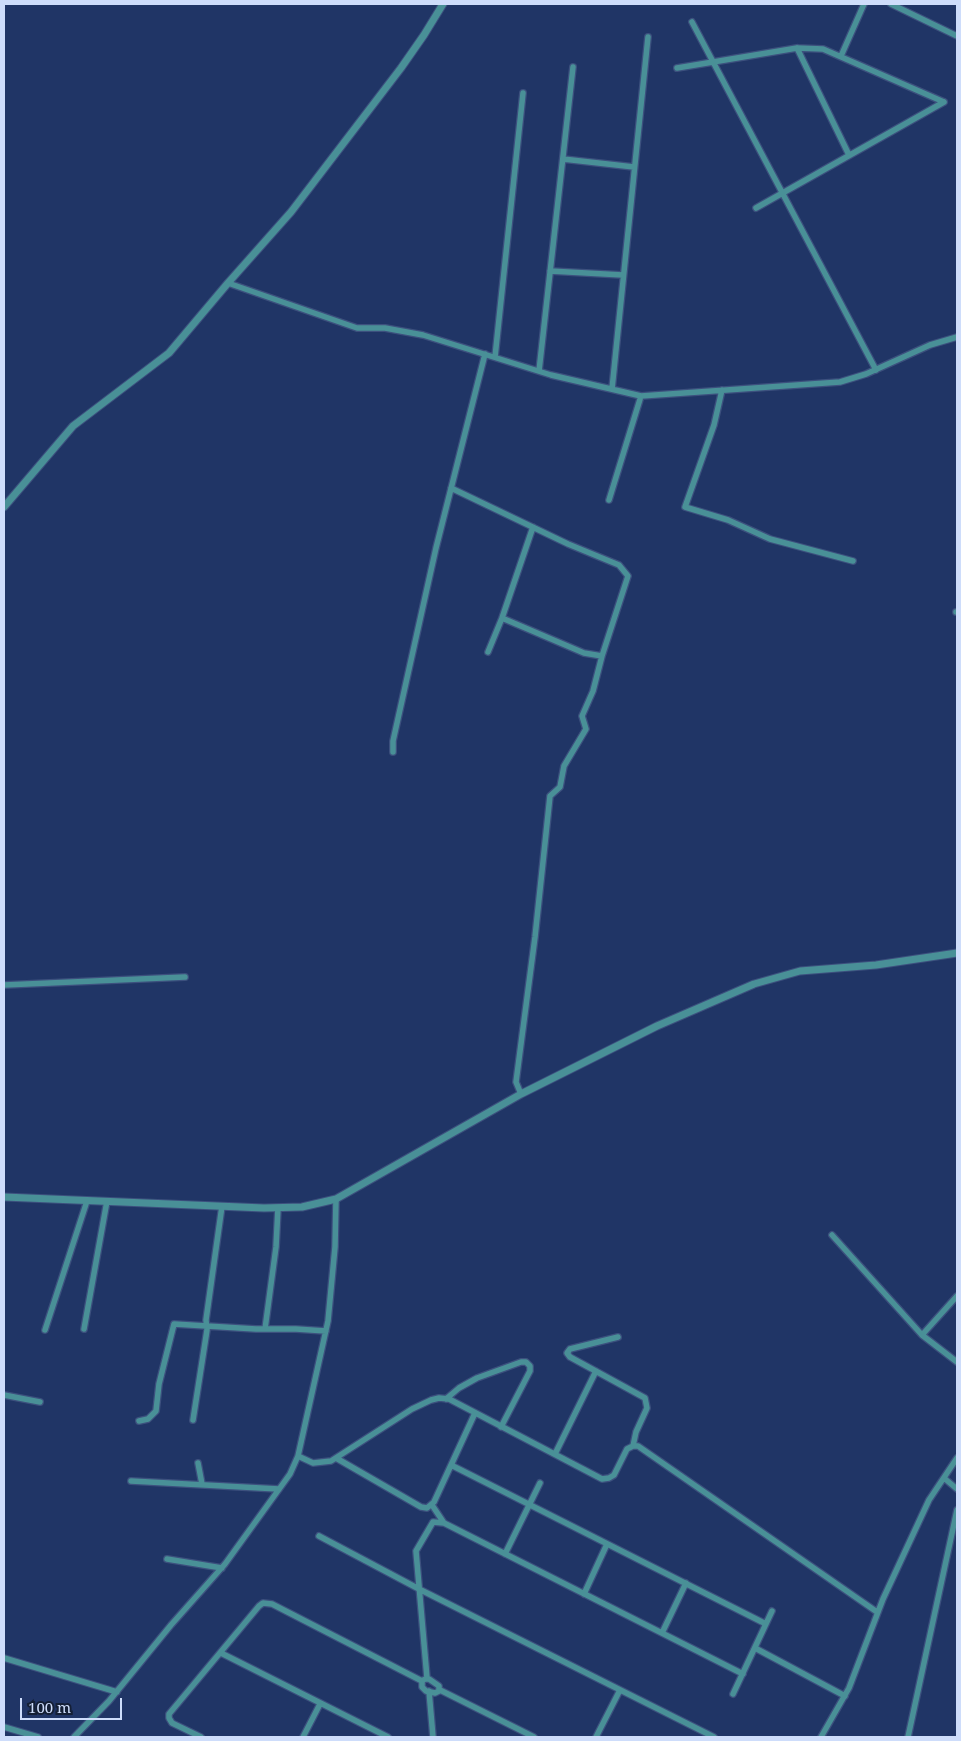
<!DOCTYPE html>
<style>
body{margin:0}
#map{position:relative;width:961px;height:1741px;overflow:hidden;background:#203566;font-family:"Noto Serif",serif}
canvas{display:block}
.frame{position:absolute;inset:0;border:5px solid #ceddfb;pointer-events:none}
.scale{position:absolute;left:20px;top:1698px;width:102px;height:22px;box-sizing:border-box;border:2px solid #ceddfb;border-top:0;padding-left:6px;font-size:15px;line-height:18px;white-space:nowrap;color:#ceddfb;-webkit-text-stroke:4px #141f35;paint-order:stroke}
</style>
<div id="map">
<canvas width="961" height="1741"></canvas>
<div class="frame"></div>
<div class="scale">100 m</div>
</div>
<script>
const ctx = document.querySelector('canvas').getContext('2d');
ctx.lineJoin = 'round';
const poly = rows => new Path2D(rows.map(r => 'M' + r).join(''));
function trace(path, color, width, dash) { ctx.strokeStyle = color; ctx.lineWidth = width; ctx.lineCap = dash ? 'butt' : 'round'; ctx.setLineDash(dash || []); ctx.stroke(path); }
const minor = poly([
 [891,4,957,36],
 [692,22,876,370],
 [797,48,849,155],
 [841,56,864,4],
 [677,68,797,48,823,49,944,102],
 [563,159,634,167],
 [756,208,944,102],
 [550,271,623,275],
 [228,283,357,328,385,328,423,335,551,375,641,396,840,382,866,374,930,345,957,337],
 [495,357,523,93],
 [539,371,573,67],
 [612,389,648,37],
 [722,390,714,425,685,507,728,520,770,539,853,561],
 [451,488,568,544,619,565,628,576,602,656,593,691,582,716,586,729,564,766,560,787,550,796,535,937,516,1082,521,1094],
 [609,500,641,396],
 [956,612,957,612],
 [502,618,584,653,602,656],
 [488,652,502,618,533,527],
 [393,752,393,741,436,548,485,354],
 [4,985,185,977],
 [832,1235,922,1335,957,1362],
 [84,1329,107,1201],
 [265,1329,276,1247,278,1208],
 [45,1330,87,1201],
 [922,1335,957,1296],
 [618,1337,570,1349,567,1353,570,1357,645,1398,647,1408,636,1432,633,1446],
 [4,1395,40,1402],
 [446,1399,459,1388,477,1378,521,1362,526,1362,530,1366,530,1371,501,1427],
 [193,1420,207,1330,206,1320,222,1206],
 [139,1421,148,1419,156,1411,159,1384,174,1324,256,1329,296,1329,326,1331],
 [555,1454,596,1371],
 [298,1456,313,1463,331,1461,412,1409,431,1400,439,1398,449,1399,602,1479,609,1478,614,1475,627,1449,633,1446,638,1446,877,1612],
 [336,1458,421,1507,427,1508,434,1502,475,1413],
 [198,1463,202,1484],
 [451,1465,766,1624],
 [944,1478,957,1489],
 [131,1481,279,1489],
 [444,1523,743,1674],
 [319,1536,419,1589,714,1737],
 [505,1554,540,1483],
 [167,1559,222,1568],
 [584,1594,607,1544],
 [662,1633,686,1583],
 [755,1648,845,1696],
 [221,1653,388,1737],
 [4,1658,117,1692],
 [427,1678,416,1551,433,1522,444,1523,432,1505],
 [440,1690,534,1737],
 [429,1691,433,1737],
 [733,1694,772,1611],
 [4,1727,38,1737],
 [74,1737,109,1701,171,1625,225,1564,290,1474,298,1456,328,1321,335,1247,336,1199],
 [201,1737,172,1723,169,1718,169,1714,259,1606,263,1603,272,1604,422,1681,425,1679,429,1679,439,1686,439,1691,435,1693,426,1691,422,1687,422,1681],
 [303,1737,320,1704],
 [596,1737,620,1690],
 [821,1737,849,1688,883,1599,929,1500,957,1458],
 [908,1737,957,1510]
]);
const tertiary = poly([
 [4,507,73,426,169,353,228,283,291,212,401,68,424,35,443,4],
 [4,1197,264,1208,302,1207,336,1199,521,1094,657,1026,754,984,800,971,876,965,957,953]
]);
trace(minor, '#3c507e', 8);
trace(tertiary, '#3c507e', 9);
trace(minor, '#499097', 5.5);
trace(tertiary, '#499097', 7);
</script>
